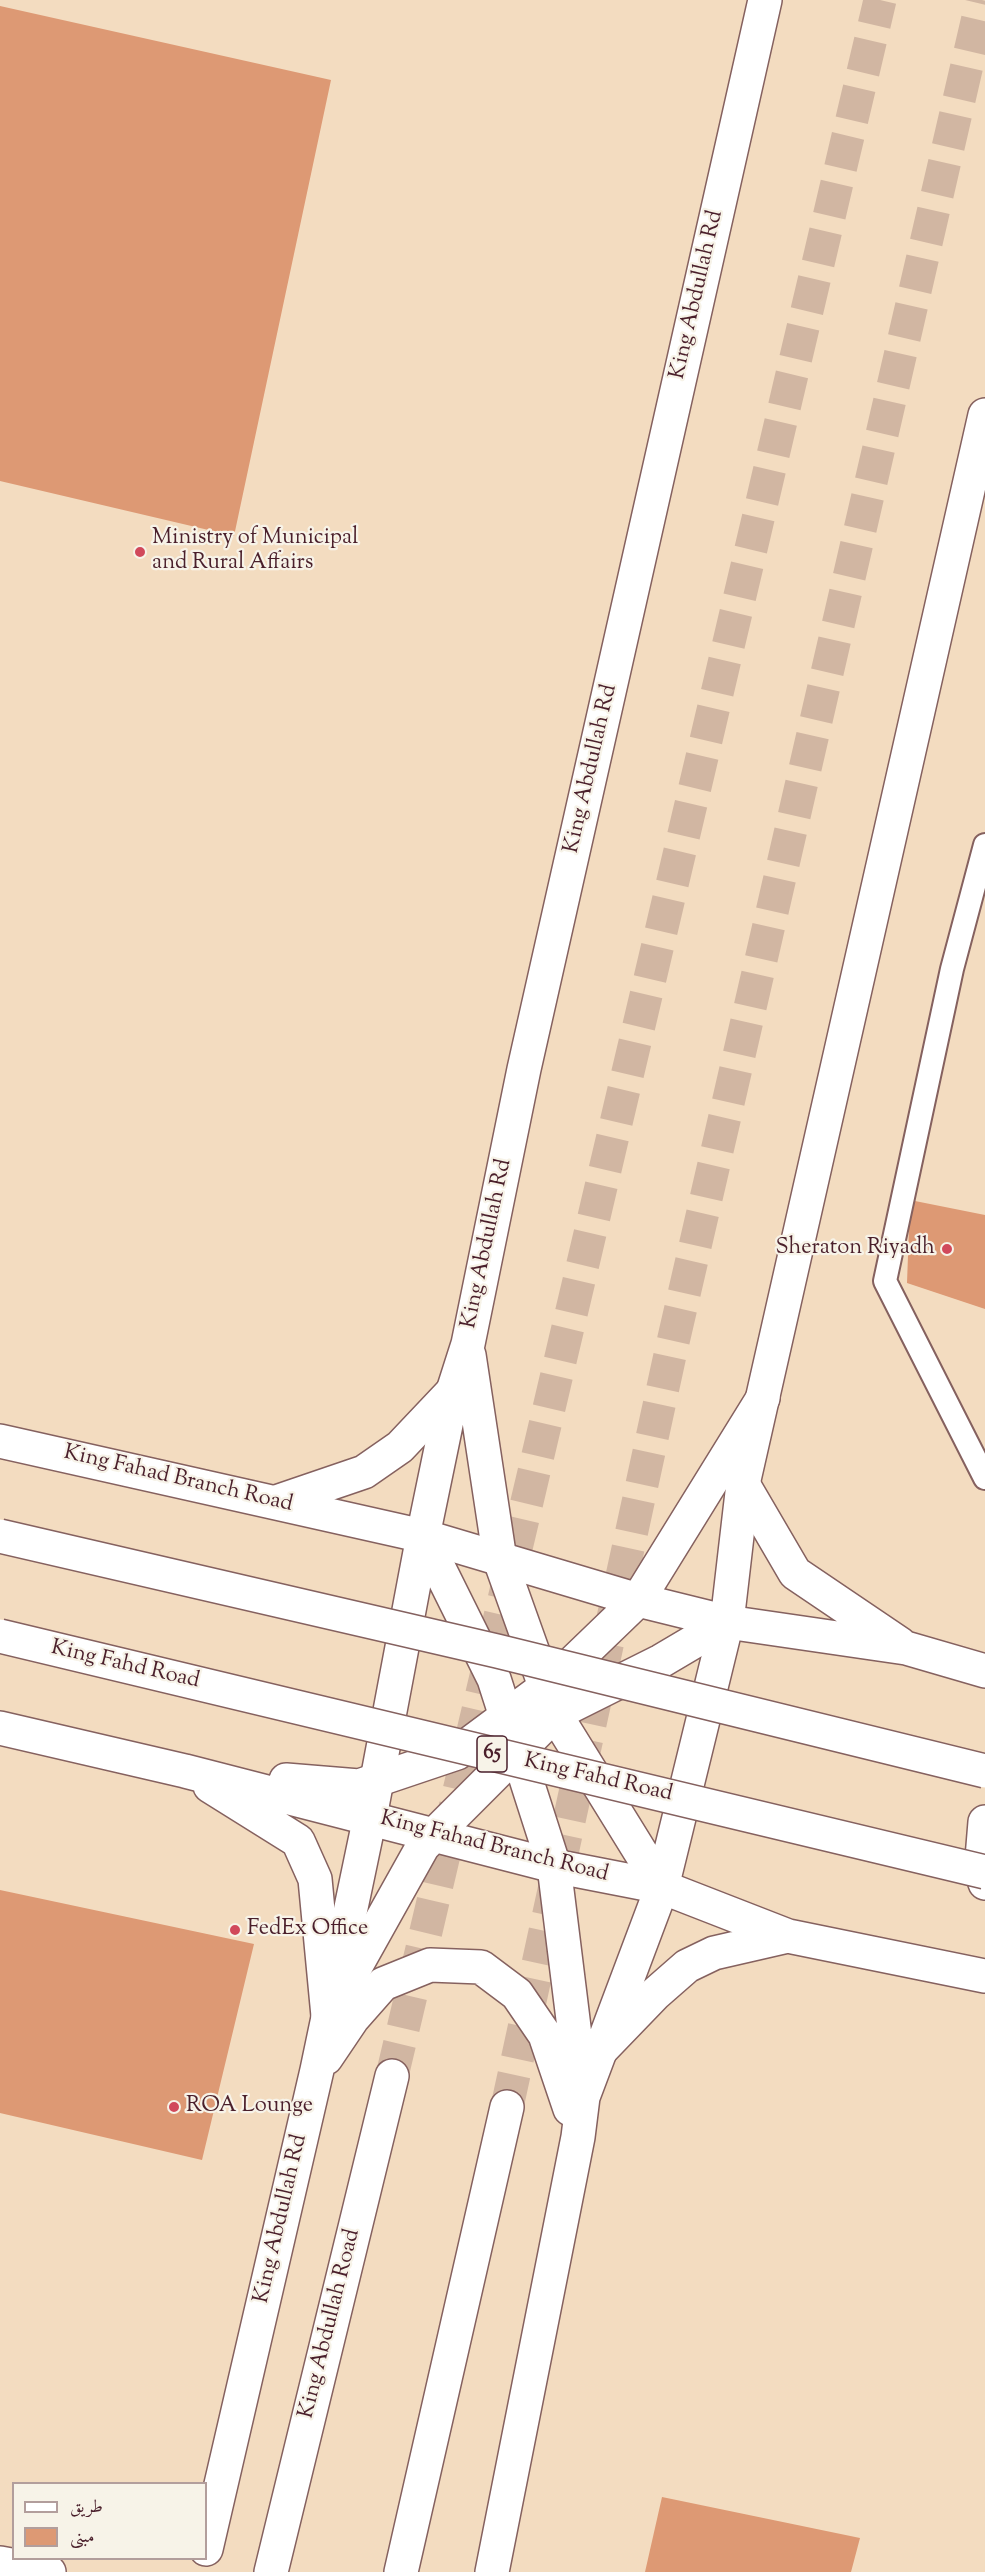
<!DOCTYPE html>
<meta charset="utf-8">
<style>
body{margin:0}
#map{position:relative;width:985px;height:2572px;overflow:hidden;background:#f3dcc0;font-family:"Sorts Mill Goudy",Amiri,serif}
canvas{display:block}
.legend{position:absolute;left:12px;top:2482px;width:195px;height:78px;box-sizing:border-box;background:#f7f3e8;border:2px solid #b29e9c;margin:0;padding:8px 10px;list-style:none;font-size:18px;color:#4a1f2b}
.legend li{display:flex;align-items:center;gap:12px;height:30px}
.legend b{width:30px;border:2px solid #b29e9c}
</style>
<div id="map">
<canvas width="985" height="2572"></canvas>
<ul class="legend">
<li><b style="height:8px;background:#fff"></b>طريق</li>
<li><b style="height:16px;background:#dd9974"></b>مبنى</li>
</ul>
</div>
<script>
const ctx = document.querySelector('canvas').getContext('2d');
ctx.lineJoin = 'round';
function paint(path, color) { ctx.fillStyle = color; ctx.fill(path, 'evenodd'); }
const poly = rows => new Path2D(rows.map(r => 'M' + r).join(''));
function trace(path, color, width, dash) { ctx.strokeStyle = color; ctx.lineWidth = width; ctx.lineCap = dash ? 'butt' : 'round'; ctx.setLineDash(dash || []); ctx.stroke(path); }
function drawText(font, color, halo, rows, align = 'center') {
  ctx.font = font + ' "Sorts Mill Goudy",serif'; ctx.lineWidth = 4.5; ctx.setLineDash([]); ctx.textBaseline = 'middle'; ctx.strokeStyle = halo; ctx.fillStyle = color; for (const [text, x, y, turn = 0] of rows) {
    ctx.save(); ctx.translate(x, y); ctx.rotate((+turn || 0) * Math.PI / 180); ctx.textAlign = isNaN(turn) ? turn : align; if (halo) ctx.strokeText(text, 0, 0); ctx.fillText(text, 0, 0); ctx.restore();
  }
}
const building = poly([
 [0,6,331,80,234,536,0,481],
 [910,1200,985,1215,985,1309,907,1283],
 [0,1890,254,1944,202,2160,0,2113],
 [662,2497,860,2538,851,2572,645,2572]
]);
const highwayTunnel = poly([
 [392,2076,880,0],
 [507,2107,670,1355,982,0]
]);
const lane = poly([
 [985,845,952,969,885,1281,985,1478]
]);
const street = poly([
 [0,2563,49,2572]
]);
const secondary = poly([
 [469,1355,500,1560,555,1714,662,1887],
 [423,1536,494,1679,554,1866,582,2092],
 [326,2058,353,2018,383,1984,430,1965,481,1967,517,1994,545,2035,570,2109],
 [206,2549,317,2070,370,1817,423,1536,453,1391,468,1344,524,1069,765,0],
 [492,2572,578,2137,583,2097,662,1887,727,1622,743,1484,985,415]
]);
const primary = poly([
 [0,1441,423,1536,638,1600,727,1622,906,1648,985,1671],
 [743,1484,795,1573,900,1644],
 [276,1502,364,1472,400,1447,453,1391],
 [0,1728,185,1771,554,1866,662,1887,788,1936,985,1976],
 [286,1780,359,1786,457,1753,555,1680,638,1600,763,1398],
 [210,1786,298,1841,315,1879,328,2016],
 [985,1822,981,1870,985,1883],
 [328,2016,423,1846,555,1714,661,1661,727,1622],
 [600,2051,655,1994,687,1966,714,1953,788,1936]
]);
const highway = poly([
 [271,2572,392,2076],
 [401,2572,507,2107]
]);
const highwayBridge = poly([
 [0,1536,497,1651,985,1771],
 [0,1636,985,1872]
]);
const markers = [
 [140,552,6,"#d1495b"],
 [947,1249,6,"#d1495b"],
 [235,1930,6,"#d1495b"],
 [174,2107,6,"#d1495b"]
];
const shields = [
 [492,1754,30]
];
const shieldNames = [
 ["65",492,1754]
];
const streetNames = [
 ["King Abdullah Rd",698,295,-77],
 ["King Abdullah Rd",592,769,-77],
 ["King Abdullah Rd",488,1244,-78],
 ["King Fahad Branch Road",178,1480,13],
 ["King Fahd Road",125,1666,13],
 ["King Fahd Road",598,1779,13],
 ["King Fahad Branch Road",494,1848,14],
 ["King Abdullah Rd",282,2219,-77],
 ["King Abdullah Road",331,2324,-76]
];
const poiNames = [
 ["Ministry of Municipal",152,539],
 ["and Rural Affairs",152,564],
 ["Sheraton Riyadh",935,1249,"right"],
 ["FedEx Office",247,1930],
 ["ROA Lounge",186,2107]
];
paint(building, '#dd9974');
trace(highwayTunnel, '#d1b6a2', 33, [33, 16]);
trace(lane, '#85615f', 26);
trace(street, '#85615f', 36);
trace(secondary, '#85615f', 36);
trace(primary, '#85615f', 36);
trace(highway, '#85615f', 36);
trace(lane, '#fff', 22);
trace(street, '#fff', 33);
trace(secondary, '#fff', 33);
trace(primary, '#fff', 33);
trace(highway, '#fff', 33);
trace(highwayBridge, '#85615f', 36, []);
trace(highwayBridge, '#fff', 33);
for (const [x, y, r, color] of markers) { const dot = new Path2D(); dot.arc(x, y, r, 0, 2 * Math.PI); ctx.fillStyle = color; ctx.fill(dot); trace(dot, '#f7f3e8', 2); }
for (const [x, y, w] of shields) { const box = new Path2D(); box.roundRect(x - w / 2, y - 18, w, 36, 4.5); ctx.fillStyle = '#f7f3e8'; ctx.fill(box); trace(box, '#4a1f2b', 1.5); }
drawText('bold 21px', '#4a1f2b', null, shieldNames);
drawText('22px', '#4a1f2b', '#f7f3e8', streetNames);
drawText('22px', '#4a1f2b', '#f7f3e8', poiNames, 'left');
</script>
